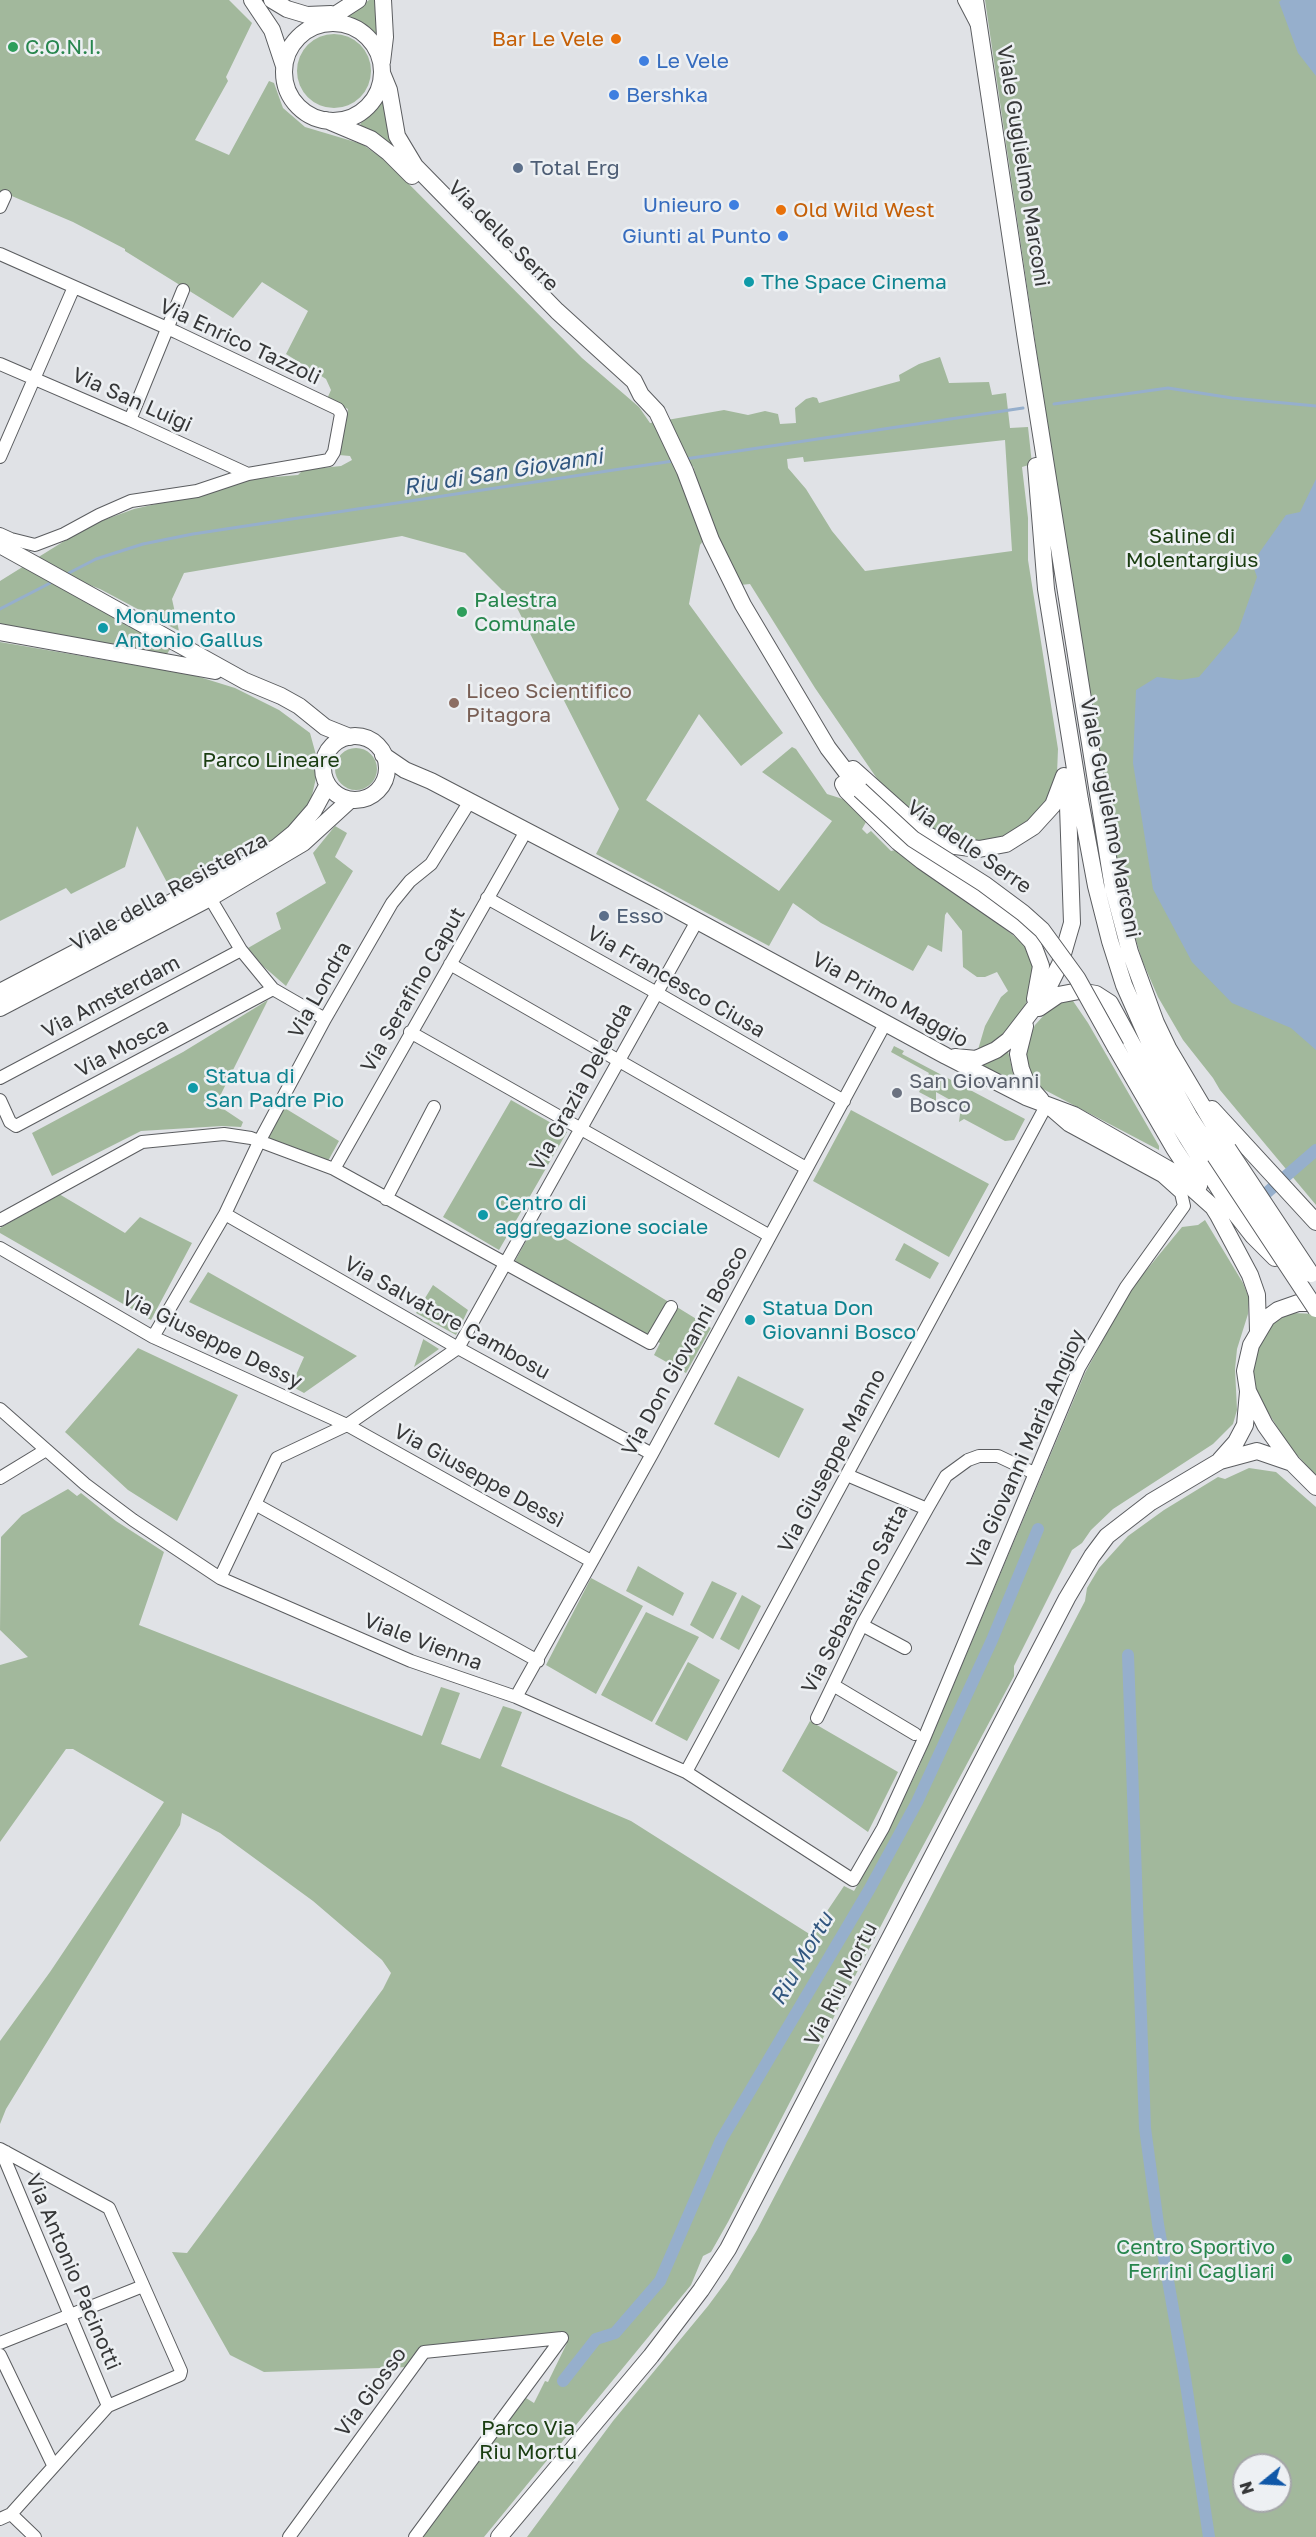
<!DOCTYPE html>
<meta charset="utf-8">
<style>
body{margin:0}
#map{position:relative;width:1316px;height:2537px;overflow:hidden;background:#e0e2e6;font-family:"Golos Text",sans-serif}
canvas{display:block}
.north{position:absolute;left:1232px;top:2453px;width:60px;height:60px;box-sizing:border-box;background:#edf0f3;border:2px solid #a4a6a8;border-radius:50%;rotate:252deg;font-size:16px;font-weight:700;line-height:24px;text-align:center;color:#363738}
.north::after{content:'';display:block;margin:auto;width:21px;height:27px;background:#1058a8;clip-path:polygon(50% 0,100% 100%,50% 72%,0 100%)}
</style>
<div id="map">
<canvas width="1316" height="2537"></canvas>
<div class="north">N</div>
</div>
<script>
const ctx = document.querySelector('canvas').getContext('2d');
ctx.lineJoin = 'round';
function paint(path, color) { ctx.fillStyle = color; ctx.fill(path, 'evenodd'); }
const poly = rows => new Path2D(rows.map(r => 'M' + r).join(''));
function trace(path, color, width, dash) { ctx.strokeStyle = color; ctx.lineWidth = width; ctx.lineCap = dash ? 'butt' : 'round'; ctx.setLineDash(dash || []); ctx.stroke(path); }
function drawText(font, color, halo, rows, align = 'center') {
  ctx.font = font + ' "Golos Text",sans-serif'; ctx.lineWidth = 5; ctx.setLineDash([]); ctx.textBaseline = 'middle'; ctx.strokeStyle = halo; ctx.fillStyle = color; for (const [text, x, y, turn = 0] of rows) {
    ctx.save(); ctx.translate(x, y); ctx.rotate((+turn || 0) * Math.PI / 180); ctx.textAlign = isNaN(turn) ? turn : align; if (halo) ctx.strokeText(text, 0, 0); ctx.fillText(text, 0, 0); ctx.restore();
  }
}
const green = poly([
 [0,0,229,0,252,23,226,77,228,81,195,140,229,155,269,81,274,83,283,108,305,127,362,144,386,161,582,358,639,407,650,423,724,410,748,415,765,411,778,414,780,424,796,423,795,408,806,399,813,397,817,398,819,403,900,381,899,375,919,364,940,357,949,383,989,382,992,395,1006,393,1010,428,1028,427,1032,464,1022,467,1028,518,1028,560,1058,749,1057,774,1048,801,1025,828,983,844,953,839,934,830,880,783,815,688,750,584,740,585,707,510,693,466,677,471,703,541,700,545,689,604,783,733,741,766,699,714,646,800,779,891,832,821,762,772,792,747,796,749,827,794,846,800,866,822,862,829,867,834,871,831,891,851,900,849,1026,945,1035,966,1031,989,1025,1006,999,1039,977,1053,985,1026,1001,997,1008,991,997,972,985,977,977,977,963,967,962,931,947,912,945,915,942,952,928,945,913,971,821,923,793,903,769,946,596,854,619,809,514,602,465,553,402,536,184,573,172,599,179,631,100,589,82,582,172,646,167,654,0,629,0,581,90,525,134,509,200,494,250,479,298,475,303,470,341,466,352,460,350,456,339,455,348,409,327,399,331,390,326,379,286,354,308,311,262,282,233,318,125,251,125,249,73,222,0,191],
 [1005,440,1012,551,865,571,832,531,806,489,788,468,787,459,803,457,804,462],
 [369,0,377,0,377,33,375,36,364,27,345,19],
 [985,0,1316,0,1316,1205,1220,1090,1213,1078,1183,1040,1158,997,1142,960,1125,903,1114,853,1060,511],
 '297 71a37 37 0 1 1 74 0a37 37 0 1 1-74 0Z',
 [384,98,388,132,393,145,389,148,359,128,361,123,377,109],
 [0,642,193,675,235,688,279,710,310,733,316,755,316,778,310,804,287,829,272,840,265,844,263,842,171,890,137,826,125,867,71,894,66,888,0,921],
 '335 769a21 21 0 1 1 42 0a21 21 0 1 1-42 0Z',
 [335,826,347,833,335,857,353,871,286,986,263,966,248,948,281,929,276,913,326,883,313,853],
 [1071,998,1088,1023,1159,1146,1159,1150,1041,1088,1026,1072,1026,1044,1035,1025,1055,1003],
 [268,1000,216,1104,243,1122,241,1127,222,1126,141,1131,52,1176,32,1133,183,1052],
 [894,1046,904,1051,902,1054,1025,1119,1014,1140,1005,1141,964,1119,959,1122,961,1106,936,1092,936,1101,919,1092,929,1073,891,1052],
 [1008,1051,1014,1077,1012,1080,983,1070,982,1063],
 [511,1100,567,1132,499,1250,443,1217],
 [283,1107,339,1141,328,1161,267,1138],
 [851,1110,989,1184,949,1257,813,1181],
 [59,1194,125,1233,140,1217,192,1243,151,1320,0,1233,0,1228],
 [1205,1220,1243,1283,1249,1298,1248,1314,1237,1349,1235,1369,1237,1410,1233,1424,1213,1444,1113,1509,1091,1530,1082,1543,1072,1550,1014,1666,1014,1676,901,1887,728,2222,711,2252,703,2256,691,2285,484,2537,418,2537,526,2398,534,2403,545,2381,548,2382,567,2343,564,2334,554,2333,483,2339,423,2347,409,2367,264,2372,230,2355,172,2252,187,2253,383,1989,391,1973,382,1960,313,1901,220,1833,182,1813,180,1825,6,2109,0,2124,0,2041,50,1972,164,1802,73,1749,66,1749,0,1842,0,1665,28,1657,0,1630,1,1537,22,1515,68,1489,77,1496,81,1493,116,1521,164,1552,139,1625,422,1736,441,1687,460,1693,441,1744,480,1759,503,1706,522,1712,501,1766,631,1821,811,1935,844,1886,854,1891,882,1842,918,1769,1085,1373,1130,1290,1182,1227,1198,1225],
 [537,1221,711,1328,686,1373,654,1355,660,1343,515,1261],
 [904,1243,939,1263,930,1279,895,1260],
 [208,1272,357,1356,304,1393,291,1386,304,1357,189,1302],
 [433,1285,468,1310,456,1335,416,1313],
 [1293,1313,1316,1314,1316,1476,1289,1446,1261,1401,1253,1380,1255,1354,1267,1329,1279,1319],
 [423,1339,439,1349,414,1367,423,1340],
 [138,1348,238,1395,177,1521,128,1490,65,1432],
 [738,1376,804,1409,779,1458,714,1424],
 [1249,1468,1276,1472,1316,1507,1316,2537,527,2537,613,2421,708,2306,728,2279,757,2230,1085,1601,1087,1588,1099,1568,1128,1536,1164,1510,1218,1477,1225,1479],
 [1244,2465,1280,2465,1280,2501,1244,2501],
 [638,1566,684,1593,673,1616,626,1591],
 [591,1578,643,1606,596,1694,546,1665],
 [712,1581,737,1593,713,1639,690,1625],
 [742,1595,761,1606,739,1650,720,1639],
 [646,1612,699,1637,652,1722,601,1695],
 [688,1662,720,1680,687,1741,655,1724],
 [810,1721,898,1772,868,1832,782,1771]
]);
const water = poly([
 [1281,0,1316,0,1316,76,1298,53,1279,2],
 [1316,479,1316,1050,1291,1028,1232,1003,1192,962,1153,889,1133,763,1136,690,1157,677,1180,680,1199,677,1238,631,1257,577,1252,563,1286,515,1300,512]
]);
const stream = poly([
 [1054,404,1168,388,1232,398,1316,406],
 [685,459,1023,408],
 [65,575,96,559,143,544,193,534,673,461],
 [0,609,54,581]
]);
const canal = poly([
 [1256,1202,1316,1150],
 [1128,1655,1145,2128,1158,2224,1184,2371,1209,2537],
 [563,2381,596,2339,615,2333,660,2281,721,2140,869,1890,917,1802,992,1640,1038,1529]
]);
const street = poly([
 [964,0,976,23],
 [0,207,5,196],
 [0,254,176,332,338,409,341,414,334,452,329,460,248,474,197,491,131,501,99,515,64,534,35,545,11,539,0,534],
 [0,364,130,420,248,474],
 [130,420,183,290],
 [0,457,74,287],
 [210,898,241,950,273,989,325,1019],
 [487,898,657,993,844,1101],
 [450,964,806,1168],
 [410,1032,770,1236],
 [0,1078,241,950],
 [0,1100,10,1122,16,1126,273,989],
 [334,1169,526,831],
 [386,1199,434,1107],
 [225,1214,458,1348,652,1454],
 [0,1220,142,1142,224,1134,251,1138,334,1169,650,1343,671,1307],
 [0,1248,153,1337,347,1425,591,1561],
 [153,1337,225,1214,259,1142,325,1019,392,903,410,881,431,864,470,801],
 [0,1409,85,1484,133,1520,220,1578,411,1661,516,1697,686,1772,853,1880,883,1828,923,1741,1079,1368,1126,1287,1184,1206,1181,1193,1162,1176,1068,1125,1046,1106,686,1772],
 [0,1478,46,1450],
 [255,1504,538,1661],
 [927,1509,946,1476,968,1460,979,1456,998,1456,1034,1473],
 [220,1578,277,1458,347,1425,458,1348,697,921],
 [862,1625,905,1648],
 [833,1685,915,1734],
 [516,1697,652,1454,886,1022],
 [817,1718,862,1625,927,1509,847,1475],
 [0,2149,109,2208,181,2371,180,2375,108,2406,11,2514,0,2519],
 [6,2152,5,2160,108,2406],
 [0,2343,143,2286],
 [0,2355,53,2465],
 [11,2514,35,2537],
 [289,2537,424,2352,562,2338],
 [415,2537,562,2338]
]);
const secondary = poly([
 [252,0,272,30,284,66],
 [272,0,287,9,307,15,331,14],
 [975,0,1026,340,1113,888,1130,952,1156,1023,1168,1048,1228,1149],
 [324,22,358,0],
 '284 72a49 49 0 1 1 98 0a49 49 0 1 1-98 0Z',
 [382,62,385,37,383,0],
 [382,73,389,90,397,136,415,166,557,311,634,381,641,395,657,412,685,471,711,540,743,605,828,748,860,790],
 [326,120,371,139,389,153,412,176],
 [1036,466,1046,589,1080,800,1096,886,1110,941,1124,985,1155,1055,1189,1116,1215,1156],
 [0,545,245,681,281,696,299,706,325,727,350,737],
 [0,632,215,671],
 '323 768a32 32 0 1 1 64 0a32 32 0 1 1-64 0Z',
 [383,755,405,770,431,781,655,898,946,1056,1026,1097,1074,1115,1175,1173,1213,1207,1218,1215,1250,1275,1257,1295,1258,1331],
 [853,769,926,834,947,845,979,849,1006,844,1033,827,1053,805,1064,776],
 [843,784,847,791,898,842,922,861,1019,928,1032,942,1041,966,1035,999],
 [0,992,277,847,294,833,314,810,327,786],
 [0,1008,210,898,303,843,350,800],
 [1039,1008,1058,995,1079,991,1096,994,1110,1003,1159,1093,1231,1208,1253,1236,1275,1258],
 [1025,1026,1018,1054,1021,1069,1027,1084,1041,1100],
 [1116,1048,1174,1148,1199,1186],
 [955,1057,976,1059,996,1050,1009,1040,1046,992,1060,964,1072,923,1067,777],
 [1212,1109,1316,1222],
 [1316,1303,1298,1303,1278,1310,1267,1318,1251,1345,1245,1371,1248,1391,1265,1425,1292,1463,1316,1487],
 [1220,1460,1236,1442,1245,1425,1248,1392],
 [499,2537,651,2356,701,2290,728,2249,1067,1598,1092,1556,1107,1536,1151,1502,1220,1461,1257,1451,1292,1463]
]);
const secondaryBridge = poly([
 [860,790,913,839,984,884,1023,913,1042,930,1077,978,1116,1048],
 [1228,1149,1311,1274],
 [1215,1156,1316,1309]
]);
const markers = [
 [616,39,6,"#e8710a"],
 [13,47,6,"#2e9e5b"],
 [644,61,6,"#3f7fe0"],
 [614,95,6,"#3f7fe0"],
 [518,168,6,"#5c6f8a"],
 [734,205,6,"#3f7fe0"],
 [781,210,6,"#e8710a"],
 [783,236,6,"#3f7fe0"],
 [749,282,6,"#0f9aa8"],
 [462,612,6,"#2e9e5b"],
 [103,628,6,"#0f9aa8"],
 [454,703,6,"#8d6e63"],
 [604,916,6,"#5c6f8a"],
 [193,1088,6,"#0f9aa8"],
 [897,1093,6,"#6b7280"],
 [483,1215,6,"#0f9aa8"],
 [750,1320,6,"#0f9aa8"],
 [1287,2259,6,"#2e9e5b"]
];
const foodNames = [
 ["Bar Le Vele",604,39],
 ["Old Wild West",793,210,"left"]
];
const leisureNames = [
 ["C.O.N.I.",25,47],
 ["Palestra",474,600],
 ["Comunale",474,624],
 ["Centro Sportivo",1275,2247,"right"],
 ["Ferrini Cagliari",1275,2271,"right"]
];
const shopNames = [
 ["Le Vele",656,61],
 ["Bershka",626,95],
 ["Unieuro",722,205,"right"],
 ["Giunti al Punto",771,236,"right"]
];
const streetNames = [
 ["Viale Guglielmo Marconi",1023,166,81],
 ["Via delle Serre",503,236,45],
 ["Via Enrico Tazzoli",240,342,25],
 ["Via San Luigi",132,400,24],
 ["Viale Guglielmo Marconi",1110,818,79],
 ["Via delle Serre",969,847,35],
 ["Viale della Resistenza",169,892,-29],
 ["Via Francesco Ciusa",676,982,30],
 ["Via Londra",320,990,-61],
 ["Via Serafino Caput",413,990,-60],
 ["Via Amsterdam",111,997,-28],
 ["Via Primo Maggio",890,1000,29],
 ["Via Mosca",122,1048,-28],
 ["Via Grazia Deledda",581,1087,-61],
 ["Via Salvatore Cambosu",447,1318,29],
 ["Via Giuseppe Dessy",212,1340,26],
 ["Via Don Giovanni Bosco",685,1351,-61],
 ["Via Giovanni Maria Angioy",1026,1449,-66],
 ["Via Giuseppe Manno",832,1461,-62],
 ["Via Giuseppe Dessì",479,1476,29],
 ["Via Sebastiano Satta",855,1599,-63],
 ["Viale Vienna",423,1642,21],
 ["Via Riu Mortu",841,1984,-63],
 ["Via Antonio Pacinotti",73,2272,67],
 ["Via Giosso",371,2392,-54]
];
const serviceNames = [
 ["Total Erg",530,168],
 ["Esso",616,916]
];
const cultureNames = [
 ["The Space Cinema",761,282],
 ["Monumento",115,616],
 ["Antonio Gallus",115,640],
 ["Statua di",205,1076],
 ["San Padre Pio",205,1100],
 ["Centro di",495,1203],
 ["aggregazione sociale",495,1227],
 ["Statua Don",762,1308],
 ["Giovanni Bosco",762,1332]
];
const parkNames = [
 ["Saline di",1192,536],
 ["Molentargius",1192,560],
 ["Parco Lineare",271,760],
 ["Parco Via",528,2428],
 ["Riu Mortu",528,2452]
];
const educationNames = [
 ["Liceo Scientifico",466,691],
 ["Pitagora",466,715]
];
const worshipNames = [
 ["San Giovanni",909,1081],
 ["Bosco",909,1105]
];
const waterNames = [
 ["Riu di San Giovanni",503,472,-9],
 ["Riu Mortu",802,1959,-60]
];
paint(green, '#a2b89c');
paint(water, '#96afcc');
trace(stream, '#96afcc', 3);
trace(canal, '#96afcc', 12);
trace(street, '#5b5d60', 14);
trace(secondary, '#5b5d60', 18);
trace(street, '#fff', 12);
trace(secondary, '#fff', 16);
trace(secondaryBridge, '#5b5d60', 18, []);
trace(secondaryBridge, '#fff', 16);
for (const [x, y, r, color] of markers) { const dot = new Path2D(); dot.arc(x, y, r, 0, 2 * Math.PI); ctx.fillStyle = color; ctx.fill(dot); trace(dot, '#edf0f3', 2); }
drawText('21px', '#c56008', '#edf0f3', foodNames, 'right');
drawText('21px', '#27864d', '#edf0f3', leisureNames, 'left');
drawText('21px', '#366cbe', '#edf0f3', shopNames, 'left');
drawText('21px', '#363738', '#edf0f3', streetNames);
drawText('21px', '#4e5e75', '#edf0f3', serviceNames, 'left');
drawText('21px', '#0d838f', '#edf0f3', cultureNames, 'left');
drawText('21px', '#1a3d11', '#edf0f3', parkNames);
drawText('21px', '#785e54', '#edf0f3', educationNames, 'left');
drawText('21px', '#5b616d', '#edf0f3', worshipNames, 'left');
drawText('italic 22px', '#31567f', '#edf0f3', waterNames);
</script>
